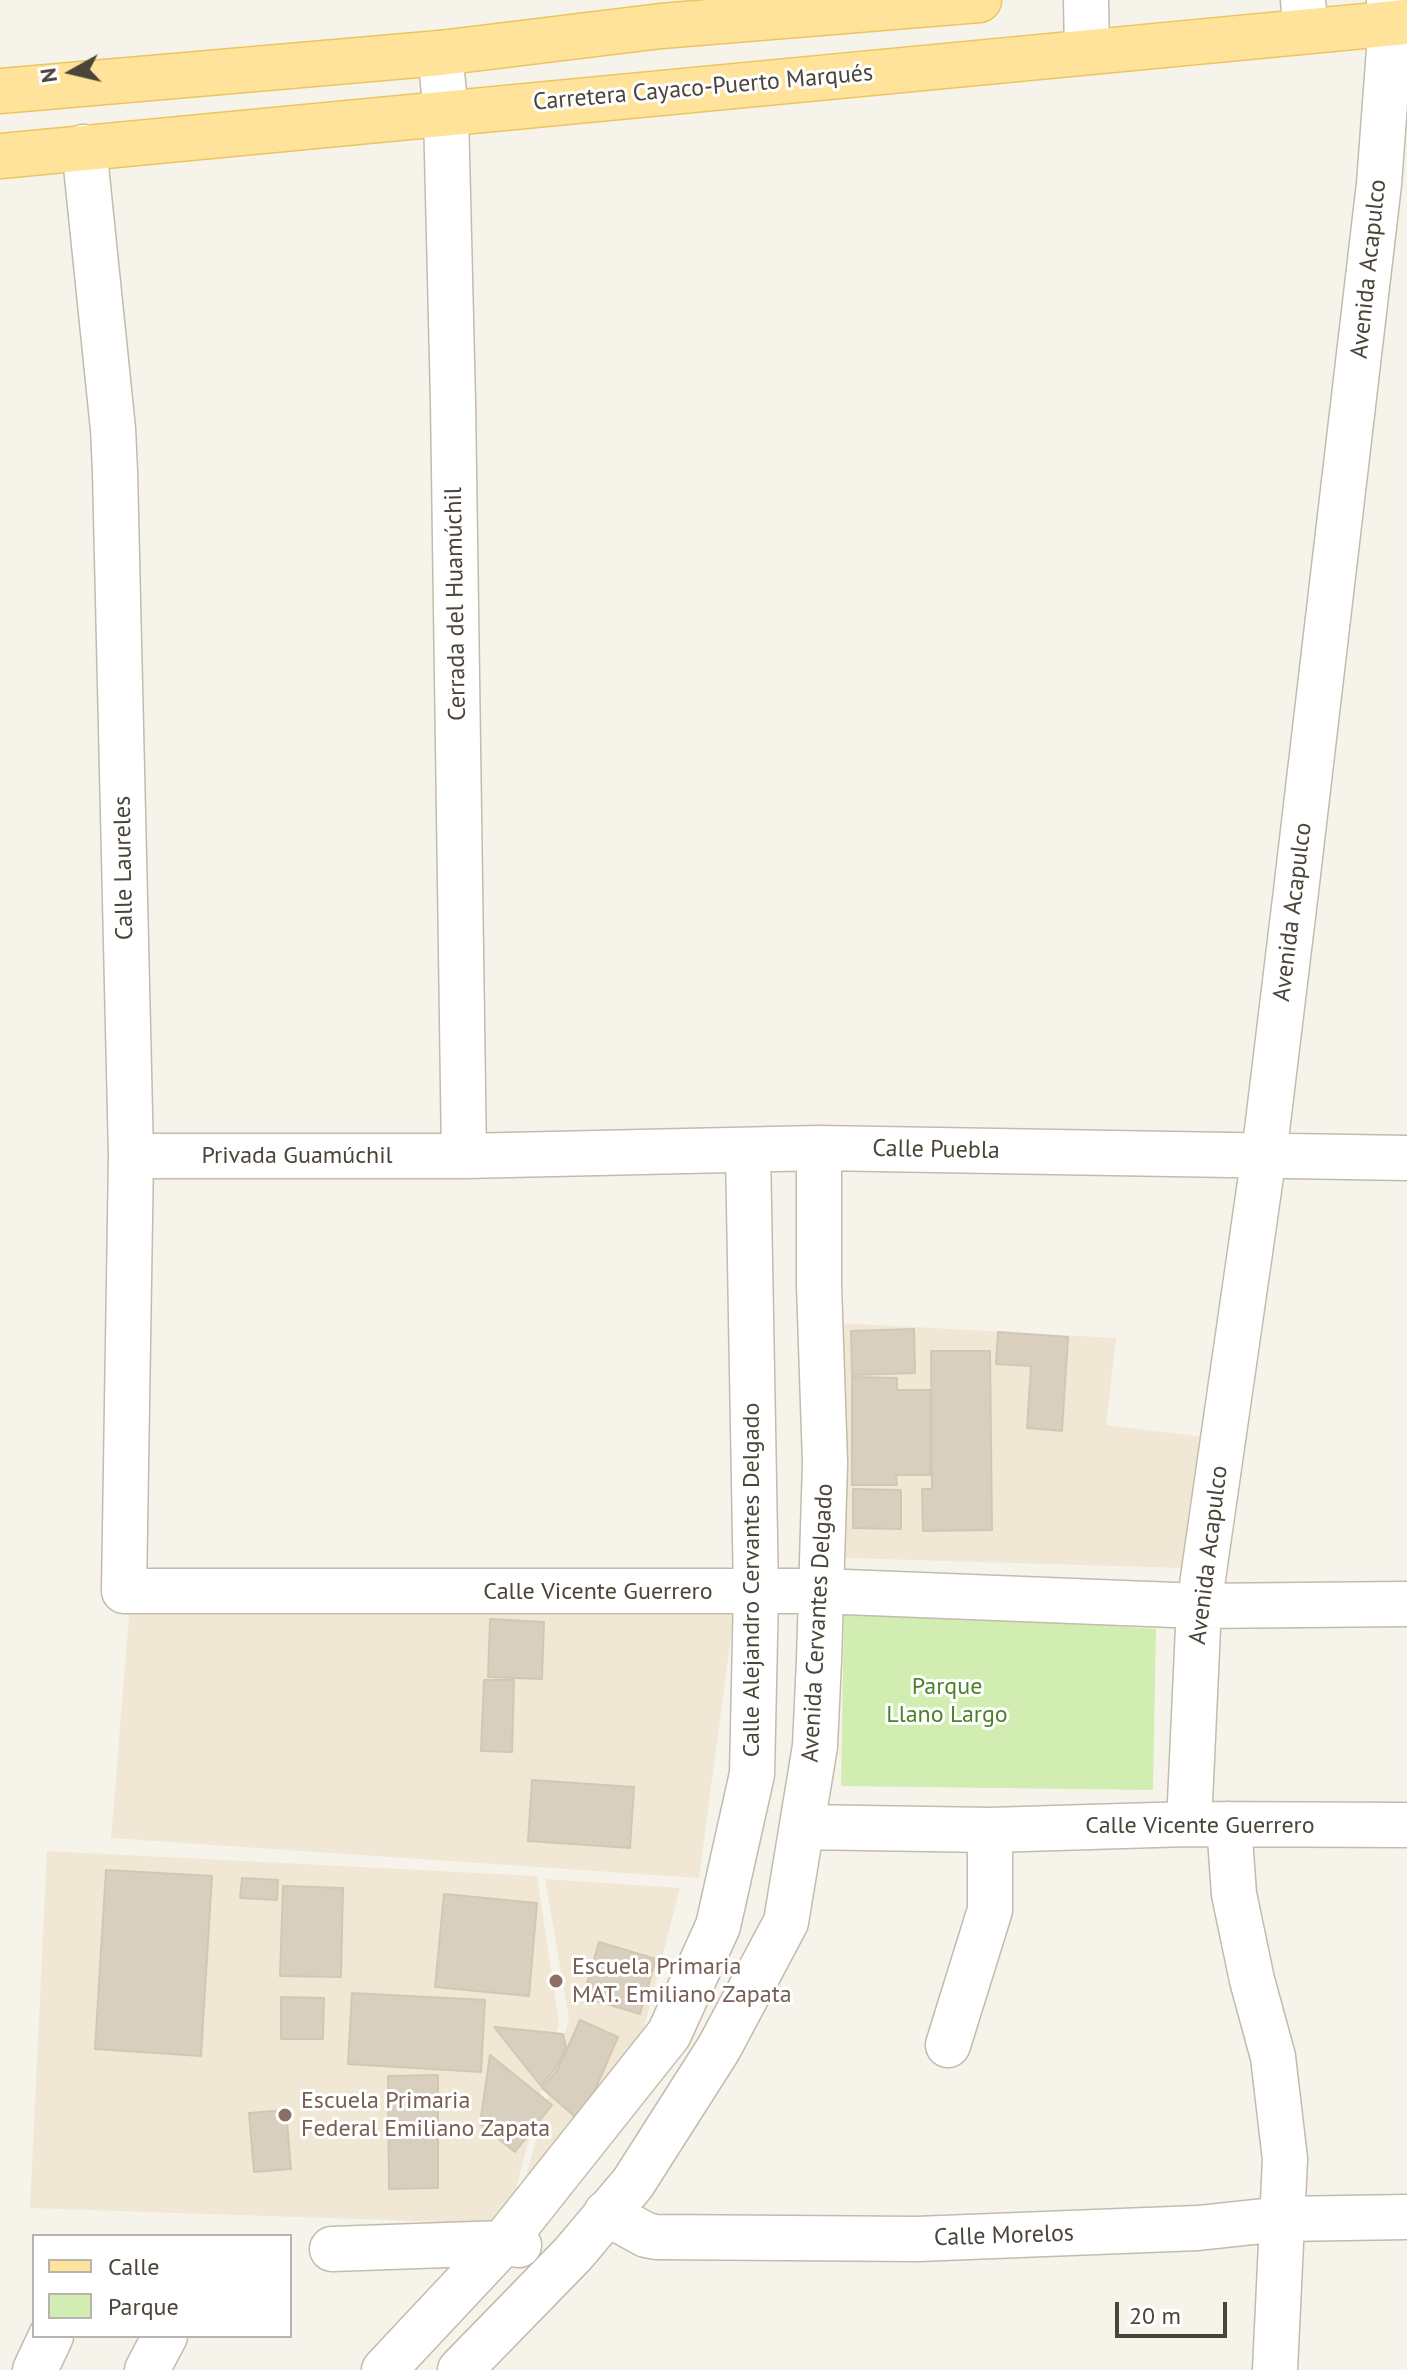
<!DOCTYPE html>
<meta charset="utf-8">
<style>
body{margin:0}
#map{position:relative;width:1407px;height:2370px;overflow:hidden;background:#f6f3eb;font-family:"PT Sans",sans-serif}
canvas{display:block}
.legend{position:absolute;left:32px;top:2234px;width:260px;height:104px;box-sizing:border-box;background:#fff;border:2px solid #b7b4af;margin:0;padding:10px 14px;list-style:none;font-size:24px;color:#4b4438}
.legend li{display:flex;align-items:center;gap:16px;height:40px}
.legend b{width:40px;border:2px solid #b7b4af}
.north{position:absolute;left:32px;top:32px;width:80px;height:80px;-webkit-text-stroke:6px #fff;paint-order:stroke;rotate:262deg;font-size:22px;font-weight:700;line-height:32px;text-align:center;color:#4b4438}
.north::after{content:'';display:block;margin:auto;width:28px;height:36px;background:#4b4438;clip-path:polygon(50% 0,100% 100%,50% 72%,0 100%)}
.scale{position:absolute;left:1115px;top:2302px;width:112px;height:36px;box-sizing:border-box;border:4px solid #4b4438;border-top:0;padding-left:10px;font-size:24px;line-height:28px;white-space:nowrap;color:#4b4438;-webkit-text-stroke:6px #fff;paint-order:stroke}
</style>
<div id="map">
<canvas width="1407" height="2370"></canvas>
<ul class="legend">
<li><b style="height:10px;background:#ffe39b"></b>Calle</li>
<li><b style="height:22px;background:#d2edb1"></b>Parque</li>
</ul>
<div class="north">N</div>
<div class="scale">20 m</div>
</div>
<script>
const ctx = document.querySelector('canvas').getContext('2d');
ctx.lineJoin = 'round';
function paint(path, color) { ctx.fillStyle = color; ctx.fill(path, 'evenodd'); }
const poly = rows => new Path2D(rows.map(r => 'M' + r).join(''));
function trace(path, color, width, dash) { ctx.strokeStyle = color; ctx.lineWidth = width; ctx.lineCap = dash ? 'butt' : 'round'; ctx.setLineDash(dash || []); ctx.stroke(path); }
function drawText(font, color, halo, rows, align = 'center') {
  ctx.font = font + ' "PT Sans",sans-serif'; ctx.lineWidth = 6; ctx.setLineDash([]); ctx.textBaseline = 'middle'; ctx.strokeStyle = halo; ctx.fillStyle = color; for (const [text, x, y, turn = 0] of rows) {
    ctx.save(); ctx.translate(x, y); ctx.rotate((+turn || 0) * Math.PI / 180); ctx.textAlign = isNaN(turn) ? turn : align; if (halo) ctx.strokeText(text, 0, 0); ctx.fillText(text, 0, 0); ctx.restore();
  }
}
const education = poly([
 [841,1323,1116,1338,1106,1425,1204,1437,1182,1568,846,1558],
 [130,1605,735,1607,699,1878,111,1838],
 [47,1851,537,1876,559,2023,507,2224,30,2208],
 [545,1879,680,1888,643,2032,516,2213,569,2019]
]);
const green = poly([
 [844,1607,1156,1629,1153,1790,841,1786]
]);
const building = poly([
 [914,1329,915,1373,852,1375,851,1331,914,1329],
 [998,1332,1068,1337,1062,1431,1027,1428,1031,1366,996,1364,998,1332],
 [931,1351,990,1351,992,1530,923,1531,922,1489,932,1489,931,1351],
 [852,1377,897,1378,897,1390,931,1390,930,1475,896,1475,897,1485,852,1485,852,1377],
 [853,1489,901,1490,901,1529,853,1528,853,1489],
 [490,1619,544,1622,542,1679,488,1677,490,1619],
 [484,1680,514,1680,512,1752,481,1751,484,1680],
 [532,1780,634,1787,630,1848,528,1841,532,1780],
 [106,1870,212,1876,201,2056,95,2049,106,1870],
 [242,1878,278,1880,277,1900,240,1898,242,1878],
 [283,1886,343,1888,341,1977,280,1976,283,1886],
 [444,1894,537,1903,529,1996,435,1987,444,1894],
 [599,1942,656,1959,640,2014,583,1997,599,1942],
 [352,1993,485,2000,481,2072,348,2064,352,1993],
 [281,1997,324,1998,323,2039,281,2039,281,1997],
 [580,2020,618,2037,581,2122,542,2088,558,2069,580,2020],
 [494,2027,563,2034,566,2047,557,2066,541,2086,494,2027],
 [490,2055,552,2105,515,2152,480,2124,490,2055],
 [438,2075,438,2188,389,2189,388,2076,438,2075],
 [286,2110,291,2169,254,2172,249,2113,286,2110]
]);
const minor = poly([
 [1086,0,1087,52],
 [1303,0,1306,31],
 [440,53,446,113,453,402,464,1156],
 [84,147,113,429,115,471,131,1156,124,1591,820,1591,1199,1606,1407,1604],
 [131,1156,464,1156,819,1148,1407,1158],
 [1189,1824,1199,1606,1264,1155,1296,891,1379,184,1391,23,1389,0],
 [1229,1824,1234,1894,1252,1980,1273,2057,1285,2159,1275,2370],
 [802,1827,990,1830,1189,1824,1407,1825],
 [948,2045,990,1910,990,1830],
 [606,2213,646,2235,656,2237,917,2239,1198,2228,1282,2219,1407,2217],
 [332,2249,503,2243,519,2245],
 [35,2370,51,2336],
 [147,2370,165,2336],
 [384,2370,503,2243,669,2034,718,1926,752,1774,756,1593,748,1150],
 [460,2370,573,2254,633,2183,719,2048,786,1922,815,1746,819,1660,825,1463,819,1285,819,1148]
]);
const major = poly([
 [0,91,440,53,661,26,979,0],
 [0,156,1407,22]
]);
const markers = [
 [556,1981,8,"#8d6e63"],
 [285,2115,8,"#8d6e63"]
];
const streetNames = [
 ["Carretera Cayaco-Puerto Marqués",703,88,-5],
 ["Avenida Acapulco",1369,269,-84],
 ["Cerrada del Huamúchil",456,604,-91],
 ["Calle Laureles",124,868,-91],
 ["Avenida Acapulco",1293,912,-83],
 ["Calle Puebla",936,1150,1],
 ["Privada Guamúchil",297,1156],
 ["Avenida Acapulco",1209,1555,-83],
 ["Calle Alejandro Cervantes Delgado",752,1580,-90],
 ["Calle Vicente Guerrero",598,1592],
 ["Avenida Cervantes Delgado",818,1623,-87],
 ["Calle Vicente Guerrero",1200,1826],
 ["Calle Morelos",1004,2236,-2]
];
const parkNames = [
 ["Parque",947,1687],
 ["Llano Largo",947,1715]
];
const educationNames = [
 ["Escuela Primaria",572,1967],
 ["MAT. Emiliano Zapata",572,1995],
 ["Escuela Primaria",301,2101],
 ["Federal Emiliano Zapata",301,2129]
];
paint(education, '#f0e8d4');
paint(green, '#d2edb1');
paint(building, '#d9cfbf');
trace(building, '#d4c7b2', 2);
trace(minor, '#c3bbac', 47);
trace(major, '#edc462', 47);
trace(minor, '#fff', 44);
trace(major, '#ffe39b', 44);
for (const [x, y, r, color] of markers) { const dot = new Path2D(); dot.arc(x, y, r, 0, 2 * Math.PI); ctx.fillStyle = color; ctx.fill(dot); trace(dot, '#fff', 3); }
drawText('24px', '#4b4438', '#fff', streetNames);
drawText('24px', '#488325', '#fff', parkNames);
drawText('24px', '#785e54', '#fff', educationNames, 'left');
</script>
